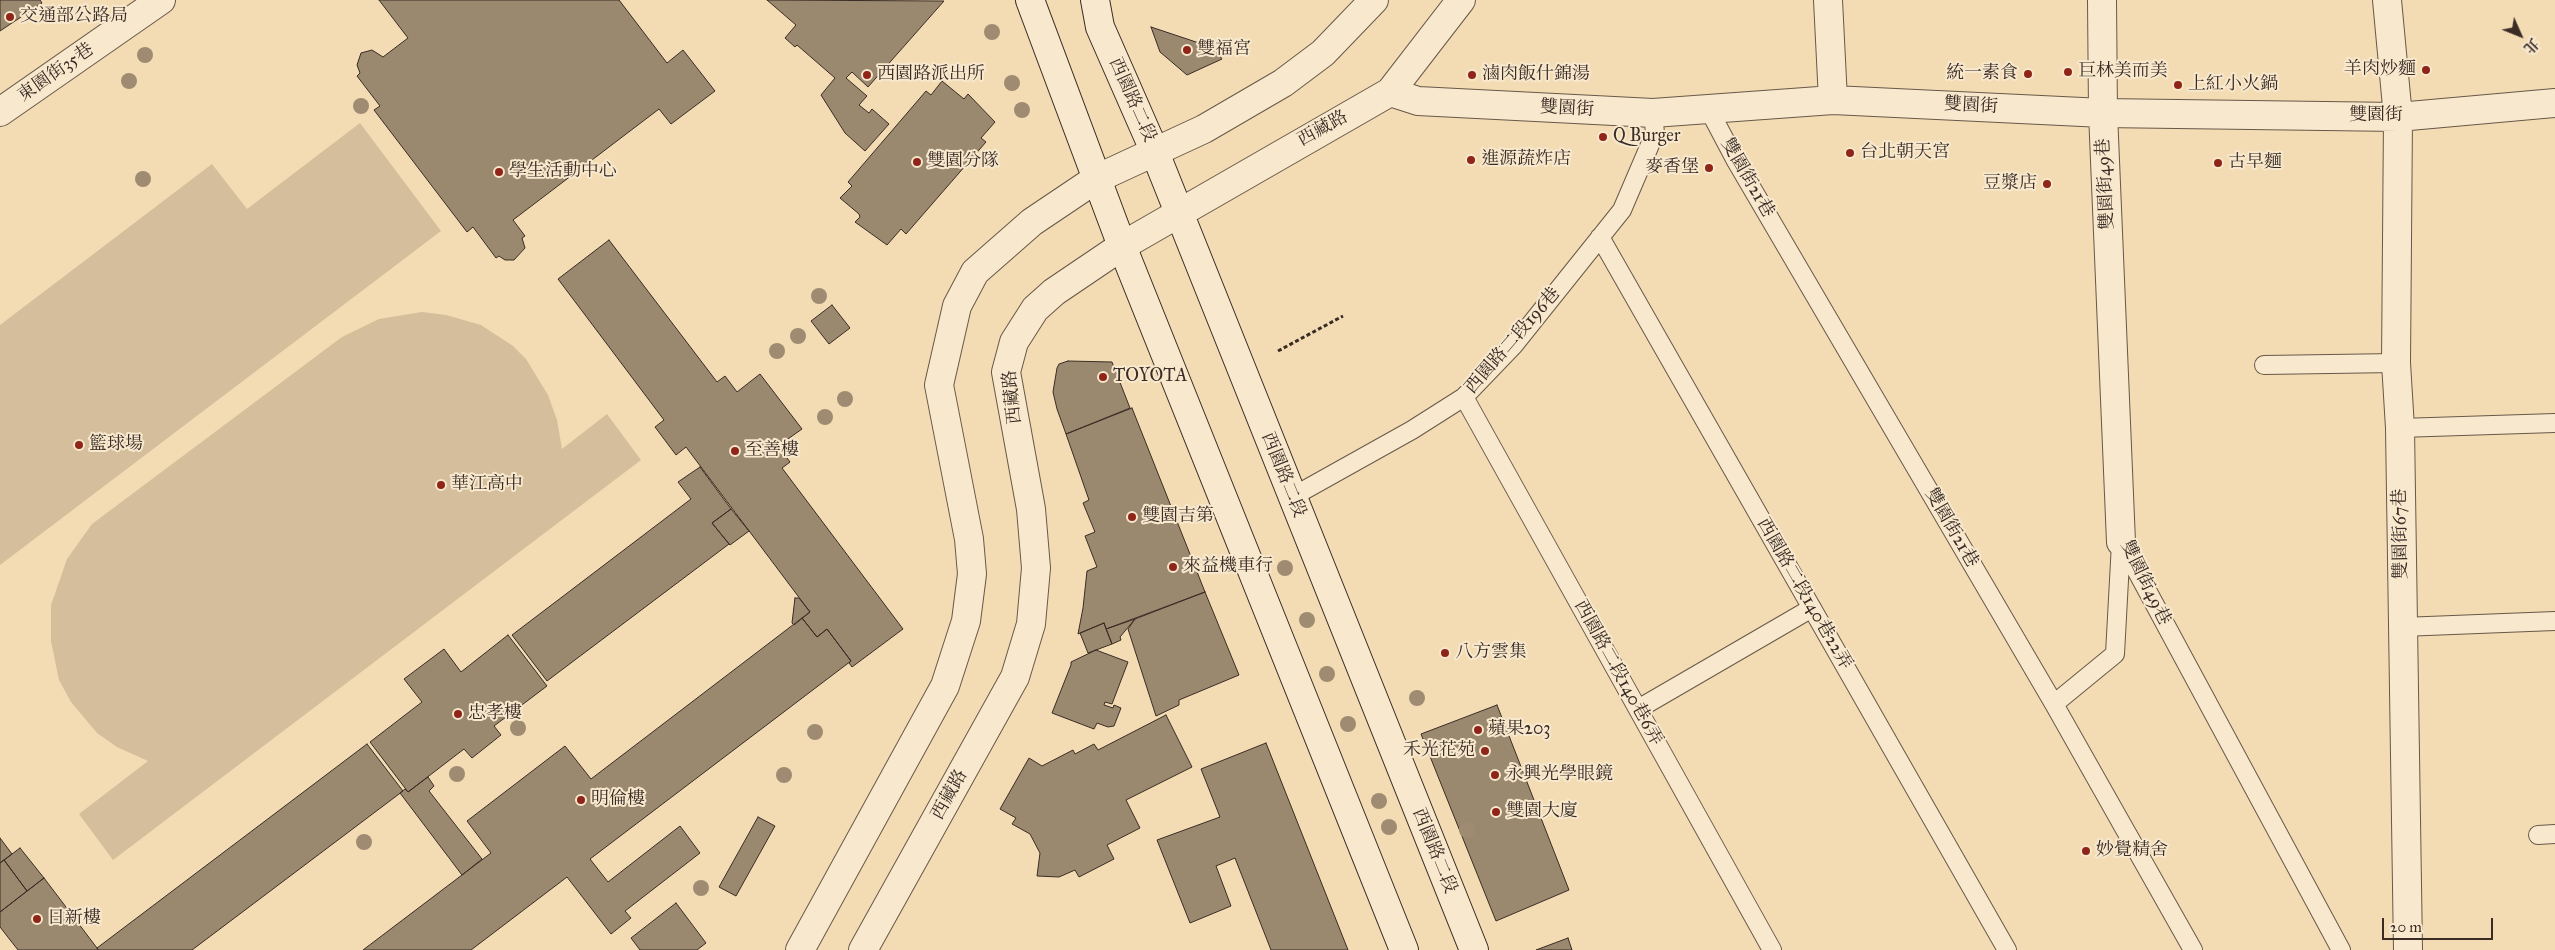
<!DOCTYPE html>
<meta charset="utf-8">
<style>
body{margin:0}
#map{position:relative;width:2555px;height:950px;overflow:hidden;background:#f3dcb3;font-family:"IM FELL Great Primer","Noto Serif TC",serif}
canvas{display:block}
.north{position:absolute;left:2495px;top:10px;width:50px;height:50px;-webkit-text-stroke:4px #f7e8ce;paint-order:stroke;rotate:134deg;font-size:14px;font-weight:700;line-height:20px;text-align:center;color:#3a2c25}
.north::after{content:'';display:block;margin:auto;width:18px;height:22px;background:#3a2c25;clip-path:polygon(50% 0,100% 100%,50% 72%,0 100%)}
.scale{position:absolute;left:2382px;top:918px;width:111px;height:22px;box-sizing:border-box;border:2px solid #3a2c25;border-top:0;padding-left:6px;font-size:15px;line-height:18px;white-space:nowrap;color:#3a2c25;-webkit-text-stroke:4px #f7e8ce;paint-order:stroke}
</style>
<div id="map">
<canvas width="2555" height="950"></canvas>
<div class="north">北</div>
<div class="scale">20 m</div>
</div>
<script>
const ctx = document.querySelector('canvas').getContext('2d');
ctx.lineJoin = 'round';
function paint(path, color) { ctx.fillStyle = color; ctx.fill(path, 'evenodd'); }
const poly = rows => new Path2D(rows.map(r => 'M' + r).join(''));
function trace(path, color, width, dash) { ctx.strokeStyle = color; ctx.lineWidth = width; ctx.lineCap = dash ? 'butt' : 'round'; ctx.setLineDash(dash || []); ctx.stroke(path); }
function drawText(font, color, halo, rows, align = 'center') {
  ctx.font = font + ' "IM FELL Great Primer","Noto Serif TC",serif'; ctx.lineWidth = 4; ctx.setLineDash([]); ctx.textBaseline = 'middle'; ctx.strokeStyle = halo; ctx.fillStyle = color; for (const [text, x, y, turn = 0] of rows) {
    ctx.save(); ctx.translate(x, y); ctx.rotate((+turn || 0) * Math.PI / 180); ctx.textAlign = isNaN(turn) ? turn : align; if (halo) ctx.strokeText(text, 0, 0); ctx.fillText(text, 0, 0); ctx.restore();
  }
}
const green = poly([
 [360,123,441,231,0,565,0,325,212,164,247,209],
 [422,312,446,315,481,325,513,346,526,359,548,395,557,420,562,449,607,414,641,460,113,860,79,814,148,761,117,747,97,733,71,702,59,680,51,641,51,605,67,559,92,524,342,337,379,319]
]);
const building = poly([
 [0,0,40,0,42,3,0,31,0,0],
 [379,0,619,0,667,63,683,50,715,91,671,124,659,109,513,220,525,236,522,238,525,248,514,260,505,260,499,256,496,258,473,227,467,232,374,110,380,106,357,76,360,73,357,65,361,53,372,50,383,57,408,38,379,0],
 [767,0,944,1,868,87,852,72,846,78,867,96,859,105,869,113,872,109,889,124,865,151,845,133,821,95,835,78,797,45,795,47,785,38,796,25,767,0],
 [1151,27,1214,48,1222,59,1187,75,1160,52,1151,27],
 [942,81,964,99,968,94,995,122,981,138,986,142,906,234,901,229,887,245,855,222,860,217,859,214,840,198,852,186,848,182,926,91,931,95,942,81],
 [609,240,717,382,725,376,737,392,760,374,802,429,778,446,790,462,782,468,903,629,852,667,849,663,851,661,827,629,817,637,802,618,810,612,686,447,676,455,655,427,664,420,558,279,609,240],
 [832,305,850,328,829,344,811,321,832,305],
 [1068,361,1112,362,1130,408,1066,434,1057,409,1053,392,1057,368,1059,364,1068,361],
 [1132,408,1205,592,1106,629,1104,623,1078,634,1083,608,1087,571,1097,567,1085,536,1095,532,1083,503,1089,500,1066,434,1132,408],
 [700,467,731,509,712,523,729,544,547,681,512,635,691,499,678,482,700,467],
 [731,509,749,531,730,545,712,523,731,509],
 [1205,592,1239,675,1179,700,1179,705,1156,716,1128,629,1135,619,1205,592],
 [795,598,799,598,810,612,794,625,792,623,795,598],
 [802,618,817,637,827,629,851,661,590,859,608,882,680,826,700,853,625,911,631,918,611,934,567,877,471,950,363,950,491,853,467,821,565,746,591,779,802,618],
 [1135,619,1120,637,1121,640,1112,644,1106,629,1135,619],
 [1104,623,1112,644,1088,653,1080,633,1104,623],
 [508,635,547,686,494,726,501,735,472,758,464,749,408,792,370,742,422,702,404,679,444,649,461,672,508,635],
 [1096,650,1128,662,1112,704,1105,702,1104,705,1113,708,1114,705,1121,708,1114,726,1108,727,1097,723,1094,729,1052,713,1071,665,1071,662,1096,650],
 [1497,705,1569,890,1496,921,1421,734,1497,705],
 [1166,715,1192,767,1126,800,1140,828,1107,845,1114,859,1079,877,1075,870,1059,877,1037,876,1040,853,1030,834,1012,824,1016,818,1000,809,1029,758,1042,766,1073,750,1075,754,1094,744,1098,750,1166,715],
 [1266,743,1348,950,1271,950,1235,858,1216,866,1231,906,1190,923,1157,840,1220,817,1201,769,1266,743],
 [367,744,403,791,192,950,98,950,97,948,367,744],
 [428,777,434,786,429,791,482,859,462,875,400,793,405,789,408,792,428,777],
 [758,817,775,826,736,896,719,887,758,817],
 [0,838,12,854,0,863,0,838],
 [20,848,44,878,27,891,4,860,20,848],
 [4,860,27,891,0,912,0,863,4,860],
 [44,878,97,948,98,950,18,950,0,927,0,912,44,878],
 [676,903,706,943,697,950,640,950,631,938,676,903],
 [1568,938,1572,950,1536,950,1568,938]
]);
const path = poly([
 [1278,351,1343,316]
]);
const service = poly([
 [1708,108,1736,161,2054,704,2193,950],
 [1600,237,2007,950],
 [2264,365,2396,363],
 [1464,397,1772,950],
 [2400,428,2555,423],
 [1292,497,1412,430,1464,397,1514,345,1622,210,1655,133,1653,113],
 [2121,542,2341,950],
 [2402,627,2555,621],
 [2054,704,2115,654,2121,543],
 [1638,709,1812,608],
 [2538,835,2555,834]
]);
const minor = poly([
 [1828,0,1833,100],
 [2102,0,2103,113,2121,542],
 [2387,0,2398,117,2396,363,2400,428,2408,950],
 [1390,92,1418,101,1653,113,1833,100,2103,113,2398,117,2555,103],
 [0,112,161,0]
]);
const tertiary = poly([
 [800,950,945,686,966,621,972,574,969,539,939,385,957,306,975,272,1032,222,1096,179,1204,129,1283,83,1323,53,1374,0],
 [863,950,1015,677,1031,624,1036,568,1031,509,1006,372,1014,342,1035,309,1054,292,1122,246,1390,92,1461,0]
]);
const secondary = poly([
 [1030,0,1122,246,1404,950],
 [1095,0,1100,27,1154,150,1474,950]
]);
const trees = [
 [992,32],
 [145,55],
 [129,81],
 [1012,83],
 [361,106],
 [1022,110],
 [143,179],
 [819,296],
 [798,336],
 [777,351],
 [845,399],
 [825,417],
 [1285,568],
 [1307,620],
 [1327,674],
 [1417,698],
 [1348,724],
 [518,728],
 [815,732],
 [457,774],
 [784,775],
 [1379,801],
 [1389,827],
 [1467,830],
 [364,842],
 [701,888]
];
const markers = [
 [10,17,5,"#8f2418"],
 [1187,50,5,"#8f2418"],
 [2426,70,5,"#8f2418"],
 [2068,72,5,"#8f2418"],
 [2028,74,5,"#8f2418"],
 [867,75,5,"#8f2418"],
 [1472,75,5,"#8f2418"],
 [2178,85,5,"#8f2418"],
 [1603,137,5,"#8f2418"],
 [1850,153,5,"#8f2418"],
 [1471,160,5,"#8f2418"],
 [917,162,5,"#8f2418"],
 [2218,163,5,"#8f2418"],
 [1709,168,5,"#8f2418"],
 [499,172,5,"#8f2418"],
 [2047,184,5,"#8f2418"],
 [1103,377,5,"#8f2418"],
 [79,445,5,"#8f2418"],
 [735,451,5,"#8f2418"],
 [441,485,5,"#8f2418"],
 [1132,517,5,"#8f2418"],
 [1173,567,5,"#8f2418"],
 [1445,653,5,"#8f2418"],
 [458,714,5,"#8f2418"],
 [1478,730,5,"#8f2418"],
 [1485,751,5,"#8f2418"],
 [1495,775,5,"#8f2418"],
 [581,800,5,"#8f2418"],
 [1496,812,5,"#8f2418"],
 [2086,851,5,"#8f2418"],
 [37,919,5,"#8f2418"]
];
const poiNames = [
 ["交通部公路局",20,17],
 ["雙福宮",1197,50],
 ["羊肉炒麵",2416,70,"right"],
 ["巨林美而美",2078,72],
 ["統一素食",2018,74,"right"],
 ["西園路派出所",877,75],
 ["滷肉飯什錦湯",1482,75],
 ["上紅小火鍋",2188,85],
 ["Q Burger",1613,137],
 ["台北朝天宮",1860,153],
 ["進源蔬炸店",1481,160],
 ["雙園分隊",927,162],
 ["古早麵",2228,163],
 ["麥香堡",1699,168,"right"],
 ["學生活動中心",509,172],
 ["豆漿店",2037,184,"right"],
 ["TOYOTA",1113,377],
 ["籃球場",89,445],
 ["至善樓",745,451],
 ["華江高中",451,485],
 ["雙園吉第",1142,517],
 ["來益機車行",1183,567],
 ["八方雲集",1455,653],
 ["忠孝樓",468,714],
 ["蘋果203",1488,730],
 ["禾光花苑",1475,751,"right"],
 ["永興光學眼鏡",1505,775],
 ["明倫樓",591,800],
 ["雙園大廈",1506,812],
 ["妙覺精舍",2096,851],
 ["日新樓",47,919]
];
const streetNames = [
 ["東園街35巷",56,73,-35],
 ["西園路二段",1132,100,66],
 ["雙園街",1971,106,3],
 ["雙園街",1567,109,3],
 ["雙園街",2376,116],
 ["西藏路",1323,129,-29],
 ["雙園街21巷",1747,178,60],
 ["雙園街49巷",2106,184,-93],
 ["西園路二段196巷",1513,341,-49],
 ["西藏路",1013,397,-96],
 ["西園路二段",1283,475,68],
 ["雙園街21巷",1951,528,60],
 ["雙園街67巷",2401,534,-91],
 ["雙園街49巷",2145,583,64],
 ["西園路二段140巷22弄",1804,594,60],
 ["西園路二段140巷6弄",1618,673,61],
 ["西藏路",950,795,-61],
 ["西園路二段",1434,851,68]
];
paint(green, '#d4be9b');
paint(building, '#9a886f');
trace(building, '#3a2c25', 1);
trace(service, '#685848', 20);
trace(minor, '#685848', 30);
trace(tertiary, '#685848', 30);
trace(secondary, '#3a2c25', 30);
trace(path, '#3a2c25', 3, [4, 2.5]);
trace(service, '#f7e8ce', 18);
trace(minor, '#f7e8ce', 28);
trace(tertiary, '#f7e8ce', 28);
trace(secondary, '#f7e8ce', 28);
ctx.fillStyle = '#9e8b72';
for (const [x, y] of trees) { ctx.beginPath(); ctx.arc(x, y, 8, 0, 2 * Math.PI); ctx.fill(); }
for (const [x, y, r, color] of markers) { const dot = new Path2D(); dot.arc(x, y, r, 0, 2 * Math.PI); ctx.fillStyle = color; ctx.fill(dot); trace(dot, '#f7e8ce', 2); }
drawText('18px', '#3a2c25', '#f7e8ce', poiNames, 'left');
drawText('18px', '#3a2c25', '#f7e8ce', streetNames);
</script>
